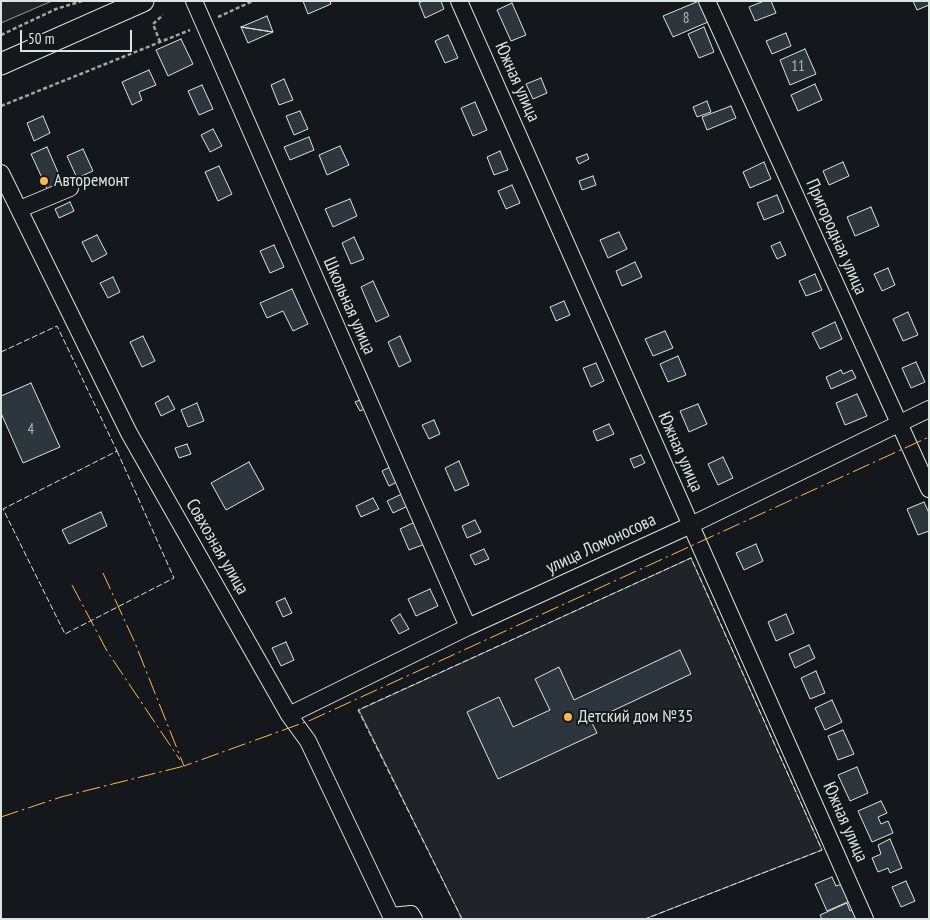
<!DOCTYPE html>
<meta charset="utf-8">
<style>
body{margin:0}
#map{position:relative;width:930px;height:920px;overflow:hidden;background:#14181c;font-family:"PT Sans Narrow",sans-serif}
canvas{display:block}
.frame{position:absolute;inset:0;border:2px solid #d8e6dc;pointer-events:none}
.scale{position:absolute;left:20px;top:30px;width:112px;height:22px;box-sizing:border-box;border:2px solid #d8e6dc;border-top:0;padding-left:6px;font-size:15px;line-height:18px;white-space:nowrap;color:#d8e6dc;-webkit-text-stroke:4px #14181c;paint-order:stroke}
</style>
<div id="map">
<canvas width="930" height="920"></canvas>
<div class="frame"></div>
<div class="scale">50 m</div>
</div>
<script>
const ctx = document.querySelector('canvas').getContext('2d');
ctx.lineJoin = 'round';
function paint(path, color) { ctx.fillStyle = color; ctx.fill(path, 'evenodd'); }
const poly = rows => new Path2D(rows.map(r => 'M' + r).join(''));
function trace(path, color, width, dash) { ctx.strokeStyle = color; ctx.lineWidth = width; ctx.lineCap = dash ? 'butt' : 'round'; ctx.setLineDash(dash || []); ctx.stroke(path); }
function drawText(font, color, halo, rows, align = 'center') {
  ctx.font = font + ' "PT Sans Narrow",sans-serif'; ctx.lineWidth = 4; ctx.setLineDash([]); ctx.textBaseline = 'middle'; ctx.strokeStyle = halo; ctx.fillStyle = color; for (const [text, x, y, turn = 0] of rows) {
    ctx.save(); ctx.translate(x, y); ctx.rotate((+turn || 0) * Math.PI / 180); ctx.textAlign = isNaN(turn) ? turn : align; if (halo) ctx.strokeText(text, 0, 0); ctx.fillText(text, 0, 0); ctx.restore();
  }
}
const green = poly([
 [1,1,52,1,1,23,1,1],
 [691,558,822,850,645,919,462,919,359,710,691,558]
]);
const building = poly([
 [303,1,330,1,331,4,308,14,303,1],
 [423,1,441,1,444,9,425,18,419,3,423,1],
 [699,1,708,22,673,37,663,16,699,1],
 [764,1,771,1,776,13,755,21,749,7,764,1],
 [913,1,929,1,929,5,917,10,913,1],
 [512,3,526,35,511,41,497,10,512,3],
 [267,16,273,32,241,27,267,16],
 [241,27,273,32,248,43,241,27],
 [704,27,714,52,699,58,688,34,704,27],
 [786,33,791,46,772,54,766,41,786,33],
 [448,35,458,58,445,63,435,41,448,35],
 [181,39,193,64,168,76,156,50,181,39],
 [805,49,816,74,790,85,780,60,805,49],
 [149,70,156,85,139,92,142,100,132,105,122,82,149,70],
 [541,78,547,93,533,99,526,84,541,78],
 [284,79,293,100,279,105,271,85,284,79],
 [815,84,822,100,798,111,791,95,815,84],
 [202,85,213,109,199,115,188,91,202,85],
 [707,101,711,112,697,117,693,107,707,101],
 [475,102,487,130,473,136,461,108,475,102],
 [731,106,736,118,707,130,702,117,731,106],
 [300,111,308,129,294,135,286,116,300,111],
 [43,116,50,133,34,141,27,123,43,116],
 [213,129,222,146,210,152,201,135,213,129],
 [309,137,314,150,290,160,284,147,309,137],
 [340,146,349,165,327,175,319,155,340,146],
 [47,147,63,184,48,191,31,154,47,147],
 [83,149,93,171,77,178,67,156,83,149],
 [500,151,508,170,494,175,487,157,500,151],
 [587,154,589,159,579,164,576,158,587,154],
 [764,162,771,179,750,188,743,172,764,162],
 [843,162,849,176,829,185,823,171,843,162],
 [219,166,232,194,218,201,205,172,219,166],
 [593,176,596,185,582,190,579,181,593,176],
 [512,185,520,203,506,209,498,191,512,185],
 [777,195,784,212,764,220,757,203,777,195],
 [350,199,357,216,333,227,325,209,350,199],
 [70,202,74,211,59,218,55,209,70,202],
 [871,207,879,226,855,236,847,217,871,207],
 [619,232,627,249,608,258,600,240,619,232],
 [97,235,107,254,92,262,82,242,97,235],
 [354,237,364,259,351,264,342,243,354,237],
 [780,242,786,255,777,259,771,246,780,242],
 [274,245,284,267,270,273,260,251,274,245],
 [635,262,642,277,622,286,616,271,635,262],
 [888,268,895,285,882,291,874,274,888,268],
 [815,274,822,290,806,296,799,281,815,274],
 [113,277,120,292,108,298,100,283,113,277],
 [373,281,389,316,376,322,361,287,373,281],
 [292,289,308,324,293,331,283,311,267,318,260,303,292,289],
 [564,301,570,315,556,321,550,307,564,301],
 [908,312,918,335,903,341,893,319,908,312],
 [835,322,842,339,820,349,812,333,835,322],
 [665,331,673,348,653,356,645,339,665,331],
 [143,336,155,361,142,367,130,342,143,336],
 [400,336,411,361,399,367,388,342,400,336],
 [678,356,686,375,668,382,660,364,678,356],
 [916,362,925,382,911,388,902,368,916,362],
 [596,363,604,381,591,387,583,368,596,363],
 [841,370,843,374,852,370,856,378,831,389,826,377,841,370],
 [31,383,60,447,23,463,1,413,1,396,31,383],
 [857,394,867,416,845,425,836,403,857,394],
 [168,396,175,409,161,416,155,403,168,396],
 [365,398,369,407,360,411,355,402,365,398],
 [197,403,204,421,188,427,181,410,197,403],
 [698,404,707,424,689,432,680,411,698,404],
 [434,420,440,434,429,439,422,425,434,420],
 [609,424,614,434,597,441,593,431,609,424],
 [187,444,191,454,179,458,175,448,187,444],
 [641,455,645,463,634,468,630,459,641,455],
 [723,457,733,478,718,485,708,464,723,457],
 [459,461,469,485,455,491,445,468,459,461],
 [249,462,264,489,226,510,211,483,249,462],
 [392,466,399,481,389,486,382,471,392,466],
 [406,492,412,504,393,513,387,501,406,492],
 [373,498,379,509,361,517,356,506,373,498],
 [924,502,929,513,929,531,918,535,907,509,924,502],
 [101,512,107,526,69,544,62,530,101,512],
 [475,520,481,532,467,538,462,526,475,520],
 [415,522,425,544,409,550,400,529,415,522],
 [756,544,763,561,744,570,736,553,756,544],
 [484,549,489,559,475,565,470,555,484,549],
 [430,589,438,606,416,616,408,599,430,589],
 [285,598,292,613,283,617,276,602,285,598],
 [400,614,409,629,399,634,391,620,400,614],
 [786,614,794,633,776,641,768,622,786,614],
 [286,642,294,660,281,666,272,648,286,642],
 [809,645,815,658,795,668,789,654,809,645],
 [680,650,691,674,591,721,597,733,498,779,467,712,499,697,513,727,550,710,535,679,559,667,574,700,680,650],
 [816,671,825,693,810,699,801,678,816,671],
 [832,700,842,722,825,730,815,708,832,700],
 [843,730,854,754,838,760,828,736,843,730],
 [857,767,868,793,850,801,838,775,857,767],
 [881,801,887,813,878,817,881,824,888,821,893,833,872,842,858,811,881,801],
 [890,839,902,868,890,873,888,868,878,872,872,858,881,854,878,845,890,839],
 [832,877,836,886,845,883,852,900,827,911,815,884,832,877],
 [906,881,915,901,901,907,892,887,906,881],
 [847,903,850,911,855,909,860,919,822,919,820,915,847,903]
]);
const path = poly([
 [218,17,253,1],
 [1,35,56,9,82,1],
 [160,42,153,24,163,15],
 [1,106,190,30]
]);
const minor = poly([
 [194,1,468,627],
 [459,1,865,919],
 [707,1,929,489],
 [1,173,129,433,289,715,308,741,391,916,411,914,414,919],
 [20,209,70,188],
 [289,715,468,627,691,525,929,409]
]);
const major = poly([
 [1,64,143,1]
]);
const fence = poly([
 [1,352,57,326,117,451,115,452],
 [117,451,174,578,65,634,3,509,117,451],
 [462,919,358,710,691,558,822,850,645,919]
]);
const power = poly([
 [103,573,135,643,184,766,311,720,929,437],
 [72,585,107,651,180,760],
 [1,817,61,797,184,766]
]);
const markers = [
 [44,181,5,"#ffb74d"],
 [568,717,5,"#ffb74d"]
];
const numberNames = [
 ["8",686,19],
 ["11",798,67],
 ["4",31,430]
];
const streetNames = [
 ["Южная улица",517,82,66],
 ["Пригородная улица",836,237,66],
 ["Школьная улица",349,306,66],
 ["Южная улица",680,452,66],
 ["улица Ломоносова",601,544,-25],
 ["Совхозная улица",217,547,60],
 ["Южная улица",845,822,66]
];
const poiNames = [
 ["Авторемонт",54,181],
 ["Детский дом №35",578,717]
];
paint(green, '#202428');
trace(green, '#939e99', 1);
paint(building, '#2c363c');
trace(building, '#d8e6dc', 1);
trace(minor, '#d8e6dc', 18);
trace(major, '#d8e6dc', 23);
trace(path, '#9da8a2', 2.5, [4, 2.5]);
trace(minor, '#14181c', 16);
trace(major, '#14181c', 21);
trace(fence, '#d8e6dc', 1, [6, 2.5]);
trace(power, '#ffb74d', 1, [18, 4, 2.5, 4]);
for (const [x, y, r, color] of markers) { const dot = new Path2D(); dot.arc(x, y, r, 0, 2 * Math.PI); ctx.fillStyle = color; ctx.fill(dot); trace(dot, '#14181c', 2); }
drawText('15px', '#adbab4', null, numberNames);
drawText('18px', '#d8e6dc', '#14181c', streetNames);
drawText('18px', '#d8e6dc', '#14181c', poiNames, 'left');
</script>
